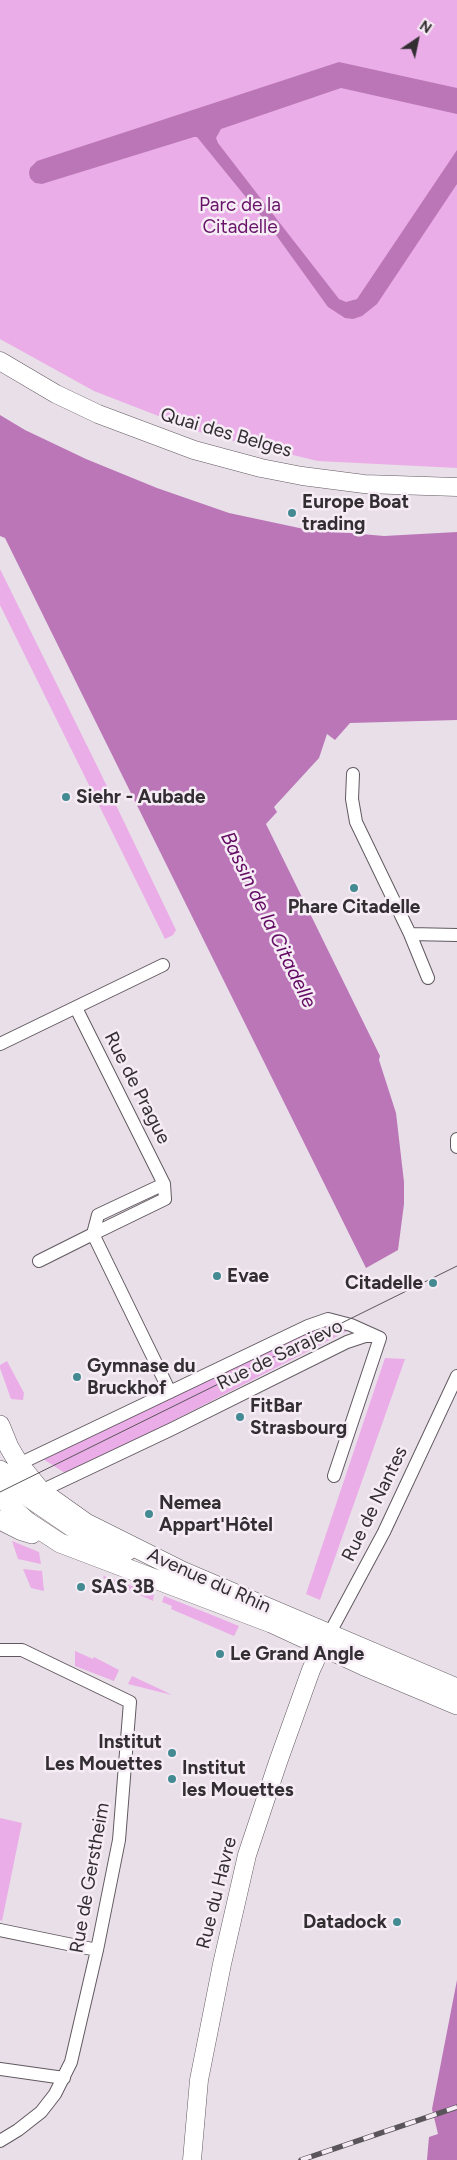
<!DOCTYPE html>
<meta charset="utf-8">
<style>
body{margin:0}
#map{position:relative;width:457px;height:2160px;overflow:hidden;background:#e9dfe8;font-family:Figtree,sans-serif}
canvas{display:block}
.north{position:absolute;left:392px;top:15px;width:50px;height:50px;-webkit-text-stroke:4px #f6ecf5;paint-order:stroke;rotate:34deg;font-size:14px;font-weight:700;line-height:20px;text-align:center;color:#322e32}
.north::after{content:'';display:block;margin:auto;width:18px;height:22px;background:#322e32;clip-path:polygon(50% 0,100% 100%,50% 72%,0 100%)}
</style>
<div id="map">
<canvas width="457" height="2160"></canvas>
<div class="north">N</div>
</div>
<script>
const ctx = document.querySelector('canvas').getContext('2d');
ctx.lineJoin = 'round';
function paint(path, color) { ctx.fillStyle = color; ctx.fill(path, 'evenodd'); }
const poly = rows => new Path2D(rows.map(r => 'M' + r).join(''));
function trace(path, color, width, dash) { ctx.strokeStyle = color; ctx.lineWidth = width; ctx.lineCap = dash ? 'butt' : 'round'; ctx.setLineDash(dash || []); ctx.stroke(path); }
function drawText(font, color, halo, rows, align = 'center') {
  ctx.font = font + ' Figtree,sans-serif'; ctx.lineWidth = 5; ctx.setLineDash([]); ctx.textBaseline = 'middle'; ctx.strokeStyle = halo; ctx.fillStyle = color; for (const [text, x, y, turn = 0] of rows) {
    ctx.save(); ctx.translate(x, y); ctx.rotate((+turn || 0) * Math.PI / 180); ctx.textAlign = isNaN(turn) ? turn : align; if (halo) ctx.strokeText(text, 0, 0); ctx.fillText(text, 0, 0); ctx.restore();
  }
}
const green = poly([
 [0,0,457,0,457,468,318,461,205,434,94,391,0,339],
 [0,569,102,776,176,930,173,935,165,939,0,605],
 [325,1322,351,1329,68,1475,43,1459],
 [385,1358,405,1359,320,1600,306,1594],
 [7,1361,24,1393,23,1400,11,1399,0,1368,0,1365],
 [12,1541,39,1552,41,1564,18,1559],
 [23,1569,42,1571,44,1591,31,1588],
 [104,1576,154,1594,153,1601,103,1578],
 [164,1596,207,1613,239,1626,234,1636,171,1609,172,1606,162,1602],
 [75,1651,93,1659,94,1657,119,1670,114,1681,75,1666],
 [132,1676,164,1691,172,1695,128,1684],
 [0,1818,22,1823,2,1921,0,1920]
]);
const water = poly([
 [339,62,457,88,457,114,341,88,221,129,216,138,218,143,272,213,339,299,346,302,357,299,457,150,457,184,377,304,362,316,353,319,345,318,328,307,271,228,197,137,194,137,42,184,35,183,30,178,29,173,30,168,37,161],
 [0,415,25,430,86,459,157,488,229,513,304,529,384,536,457,532,457,720,350,723,335,740,327,734,319,758,274,807,277,812,266,824,380,1056,379,1060,396,1113,404,1182,404,1204,398,1250,366,1268,74,678,5,538,0,536],
 [457,1980,457,2160,427,2160,429,2137,438,2134,432,2109]
]);
const street = poly([
 [353,774,352,799,356,822,410,934,428,978],
 [410,934,457,935],
 [76,1008,164,1184,165,1199,93,1234,98,1215,164,1184],
 [0,1044,163,965],
 [457,1139,457,1147],
 [39,1261,93,1234,170,1392],
 [19,1464,308,1326,328,1319,351,1325,380,1338,334,1476],
 [41,1491,172,1429,347,1342,365,1336,372,1336],
 [326,1640,384,1532,457,1376],
 [0,1650,22,1650,130,1702,119,1840,97,1950,71,2062,55,2094,41,2112,18,2130,0,2141],
 [0,1930,97,1950],
 [0,2069,64,2078]
]);
const secondary = poly([
 [0,361,56,394,98,414,194,450,261,468,302,476,364,484,457,487],
 [5,1482,74,1529,127,1552],
 [192,2160,199,2080,222,1964,247,1855,278,1762,311,1670,322,1646]
]);
const primary = poly([
 [0,1425,9,1447,19,1464,41,1491,86,1523,182,1571,457,1688],
 [0,1470,19,1483,36,1490],
 [0,1497,28,1522,60,1543,271,1623,364,1666,457,1705],
 [0,1520,22,1531,32,1534]
]);
const tram = poly([
 [0,1492,457,1266]
]);
const rail = poly([
 [301,2160,457,2107]
]);
const markers = [
 [292,513,5,"#438a92"],
 [66,797,5,"#438a92"],
 [354,888,5,"#438a92"],
 [217,1276,5,"#438a92"],
 [433,1283,5,"#438a92"],
 [77,1377,5,"#438a92"],
 [240,1417,5,"#438a92"],
 [149,1514,5,"#438a92"],
 [81,1587,5,"#438a92"],
 [220,1654,5,"#438a92"],
 [172,1753,5,"#438a92"],
 [172,1779,5,"#438a92"],
 [397,1922,5,"#438a92"]
];
const parkNames = [
 ["Parc de la",240,205],
 ["Citadelle",240,227]
];
const streetNames = [
 ["Quai des Belges",226,433,16],
 ["Rue de Prague",137,1088,63],
 ["Rue de Sarajevo",280,1355,-26],
 ["Rue de Nantes",375,1504,-64],
 ["Avenue du Rhin",209,1581,24],
 ["Rue de Gerstheim",90,1878,-80],
 ["Rue du Havre",217,1893,-76]
];
const poiNames = [
 ["Europe Boat",302,502],
 ["trading",302,524],
 ["Siehr - Aubade",76,797],
 ["Phare Citadelle",354,907,"center"],
 ["Evae",227,1276],
 ["Citadelle",423,1283,"right"],
 ["Gymnase du",87,1366],
 ["Bruckhof",87,1388],
 ["FitBar",250,1406],
 ["Strasbourg",250,1428],
 ["Nemea",159,1503],
 ["Appart'Hôtel",159,1525],
 ["SAS 3B",91,1587],
 ["Le Grand Angle",230,1654],
 ["Institut",162,1742,"right"],
 ["Les Mouettes",162,1764,"right"],
 ["Institut",182,1768],
 ["les Mouettes",182,1790],
 ["Datadock",387,1922,"right"]
];
const waterNames = [
 ["Bassin de la Citadelle",268,920,64]
];
paint(green, '#eaade7');
paint(water, '#bb76b8');
trace(street, '#615960', 14);
trace(secondary, '#615960', 19);
trace(primary, '#615960', 20);
trace(street, '#fff', 12);
trace(secondary, '#fff', 18);
trace(primary, '#fff', 19);
trace(tram, '#5a555a', 1);
trace(rail, '#5a555a', 5.5);
trace(rail, '#f6ecf5', 4, [11]);
for (const [x, y, r, color] of markers) { const dot = new Path2D(); dot.arc(x, y, r, 0, 2 * Math.PI); ctx.fillStyle = color; ctx.fill(dot); trace(dot, '#f6ecf5', 2); }
drawText('19px', '#681368', '#f6ecf5', parkNames);
drawText('19px', '#322e32', '#f6ecf5', streetNames);
drawText('bold 19px', '#322e32', '#f6ecf5', poiNames, 'left');
drawText('italic 20px', '#630b63', '#f6ecf5', waterNames);
</script>
